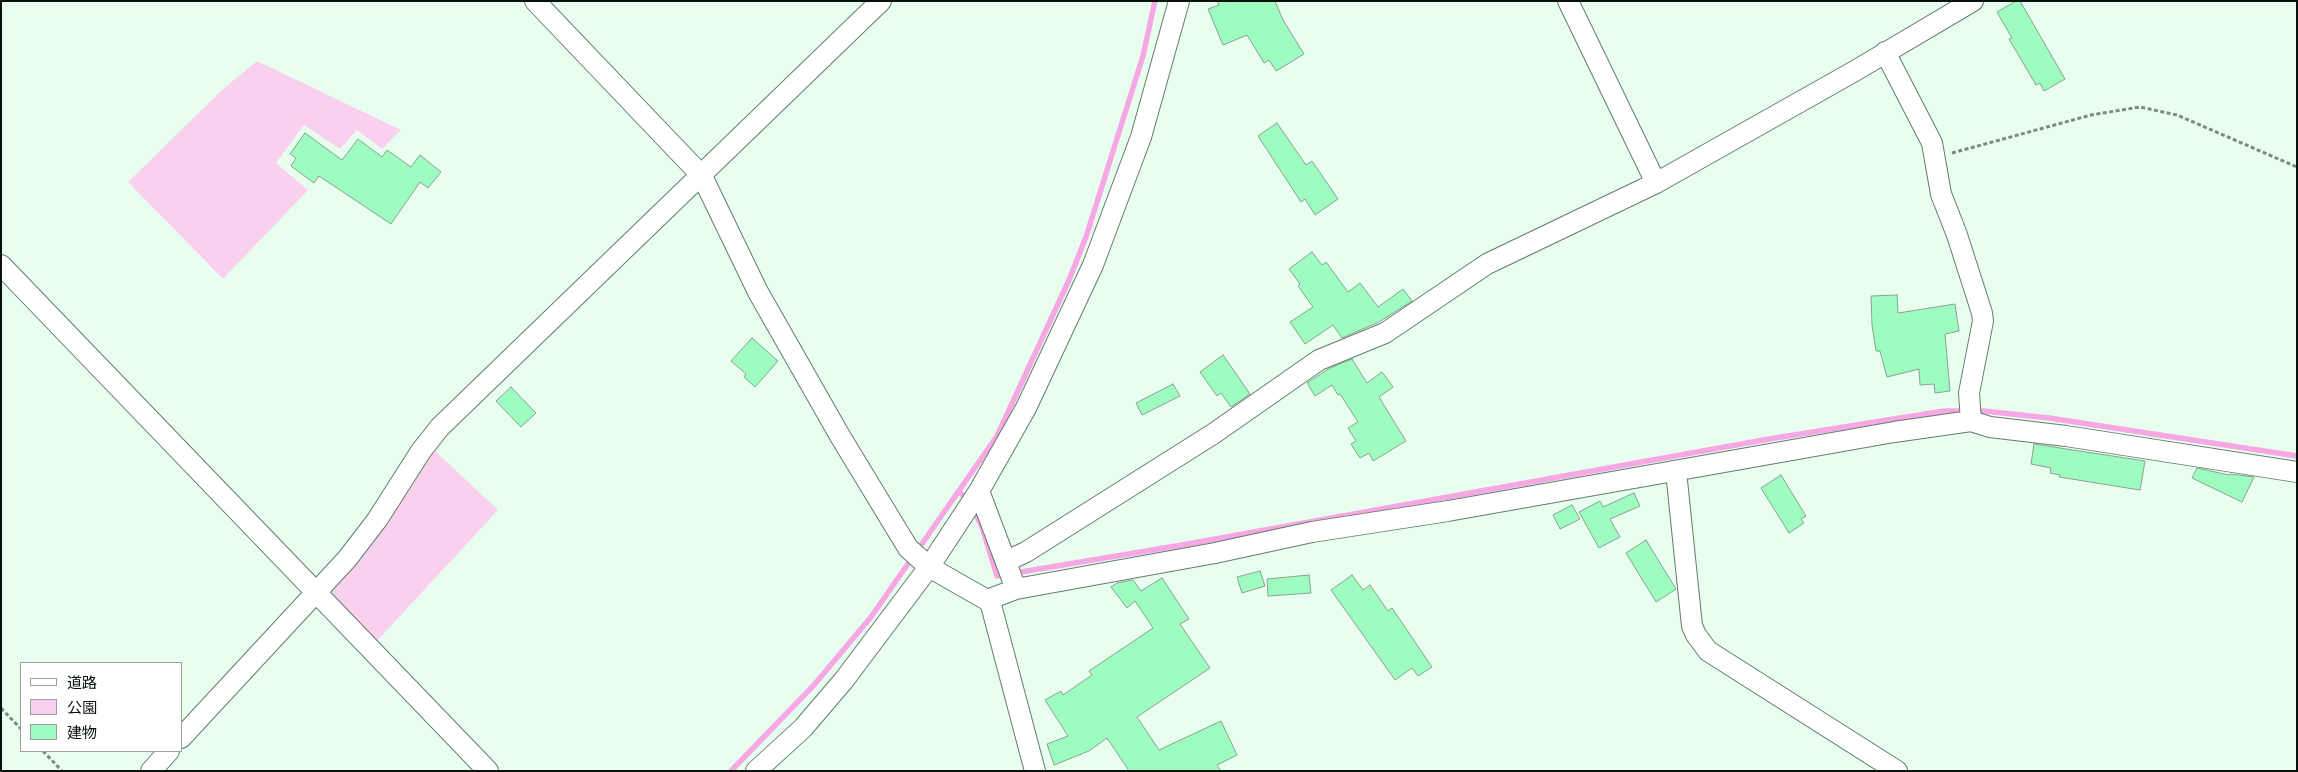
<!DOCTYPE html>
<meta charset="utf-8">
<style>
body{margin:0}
#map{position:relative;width:2298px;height:772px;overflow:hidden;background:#e8ffef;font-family:Signika,"Noto Sans JP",sans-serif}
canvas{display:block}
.frame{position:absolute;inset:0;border:2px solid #08110b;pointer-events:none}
.legend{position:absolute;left:20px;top:662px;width:162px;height:90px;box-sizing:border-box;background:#fff;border:1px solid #9ca09d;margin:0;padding:6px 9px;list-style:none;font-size:15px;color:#08110b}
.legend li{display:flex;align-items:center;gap:10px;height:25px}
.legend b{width:25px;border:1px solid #9ca09d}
</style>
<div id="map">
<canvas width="2298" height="772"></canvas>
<div class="frame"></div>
<ul class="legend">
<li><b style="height:6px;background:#fff"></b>道路</li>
<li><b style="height:14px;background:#fad0ef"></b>公園</li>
<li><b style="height:14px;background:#9efcc1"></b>建物</li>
</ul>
</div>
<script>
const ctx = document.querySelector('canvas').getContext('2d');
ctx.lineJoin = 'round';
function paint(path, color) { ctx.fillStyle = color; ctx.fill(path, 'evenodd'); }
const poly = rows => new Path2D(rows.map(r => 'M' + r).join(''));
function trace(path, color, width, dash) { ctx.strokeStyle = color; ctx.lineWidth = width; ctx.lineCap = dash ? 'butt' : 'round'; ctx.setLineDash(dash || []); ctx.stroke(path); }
const green = poly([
 [257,61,401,130,382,149,357,130,340,149,304,125,276,163,308,190,223,279,128,182,223,89],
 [434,450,498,510,376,642,330,595,332,587,424,458]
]);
const stream = poly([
 [959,491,967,501],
 [973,508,982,527,997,576,1182,545,1769,439,1944,411,1984,411,2049,418,2297,456],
 [731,771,814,685,871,617,997,436,1069,280,1086,237,1143,56,1155,1]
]);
const building = poly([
 [1217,1,1275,1,1283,20,1304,54,1276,71,1269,60,1264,63,1247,35,1223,45,1208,9,1219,5,1217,1],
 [2016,1,2020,1,2065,79,2044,91,2040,83,2036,85,2009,39,2012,38,1997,12,2016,1],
 [1277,123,1306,165,1312,161,1338,199,1315,215,1305,199,1301,202,1258,136,1277,123],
 [305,133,342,160,358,139,382,157,387,150,411,167,420,155,441,172,428,188,420,182,391,224,319,176,314,183,291,166,296,158,290,154,305,133],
 [1312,252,1322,265,1326,262,1348,292,1360,283,1378,307,1403,289,1412,301,1379,322,1342,338,1333,325,1305,344,1290,322,1313,307,1298,286,1300,284,1289,269,1312,252],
 [1897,295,1898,313,1955,304,1959,331,1945,334,1950,391,1935,393,1934,384,1920,385,1919,369,1887,377,1880,351,1876,351,1872,325,1871,296,1897,295],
 [752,338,778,361,755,387,744,377,746,374,731,361,752,338],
 [1223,355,1250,394,1231,407,1221,393,1217,396,1200,372,1223,355],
 [1352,359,1367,383,1382,372,1393,387,1379,397,1406,441,1373,461,1369,453,1360,458,1351,444,1356,441,1348,428,1358,422,1340,394,1338,395,1332,385,1315,396,1307,383,1330,368,1352,359],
 [1173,384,1180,396,1142,415,1136,403,1173,384],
 [511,387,536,413,521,427,496,401,511,387],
 [2034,444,2145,461,2140,490,2059,477,2060,475,2050,473,2051,468,2031,464,2034,444],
 [2197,468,2229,475,2230,474,2254,477,2242,502,2192,478,2197,468],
 [1781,475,1806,516,1801,519,1804,523,1789,533,1761,488,1781,475],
 [1634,493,1640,506,1610,519,1620,537,1599,548,1579,512,1600,501,1603,507,1634,493],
 [1572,505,1580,519,1560,529,1553,515,1572,505],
 [1646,540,1676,589,1656,602,1626,553,1646,540],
 [1260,571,1265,586,1242,593,1237,577,1260,571],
 [1309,575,1311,593,1268,596,1267,579,1309,575],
 [1352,575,1363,590,1370,585,1388,611,1392,608,1432,667,1418,676,1412,668,1395,680,1331,590,1352,575],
 [1162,578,1189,619,1180,624,1210,668,1137,717,1159,750,1221,721,1237,755,1217,765,1221,771,1129,771,1107,738,1089,751,1054,765,1047,744,1068,736,1045,700,1061,691,1063,695,1092,675,1089,671,1153,628,1135,601,1127,608,1111,587,1117,583,1133,580,1141,591,1162,578]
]);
const path = poly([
 [1952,153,2091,115,2140,107,2177,115,2297,167],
 [1,708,21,729],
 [43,751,62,771]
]);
const minor = poly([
 [535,1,702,176,758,292,840,436,908,548,929,567,987,600,991,605,1035,771],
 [1568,1,1656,183],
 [1885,52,1932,143,1941,194,1957,235,1982,313,1983,321,1969,393,1971,421],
 [1,265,488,771],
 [1676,471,1692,626,1696,635,1708,651,1897,771],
 [979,491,1016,589],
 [1007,561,1026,552,1213,434,1319,360,1385,333,1487,264,1656,183,1853,72,1973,1],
 [987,600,1016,589,1215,553,1312,532,1448,511,1894,432,1971,421,1990,427,2066,436,2297,472],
 [181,738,347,559,377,520,421,451,440,427,881,1],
 [151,771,169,751],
 [756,771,803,728,844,680,929,567,979,491,1026,408,1093,265,1141,137,1179,1]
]);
paint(green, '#fad0ef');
trace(stream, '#f7a7e4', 5.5);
paint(building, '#9efcc1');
trace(building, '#88a290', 1);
trace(minor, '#637c6c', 22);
trace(path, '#7a8b7f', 3, [4, 2.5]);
trace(minor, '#fff', 20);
</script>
